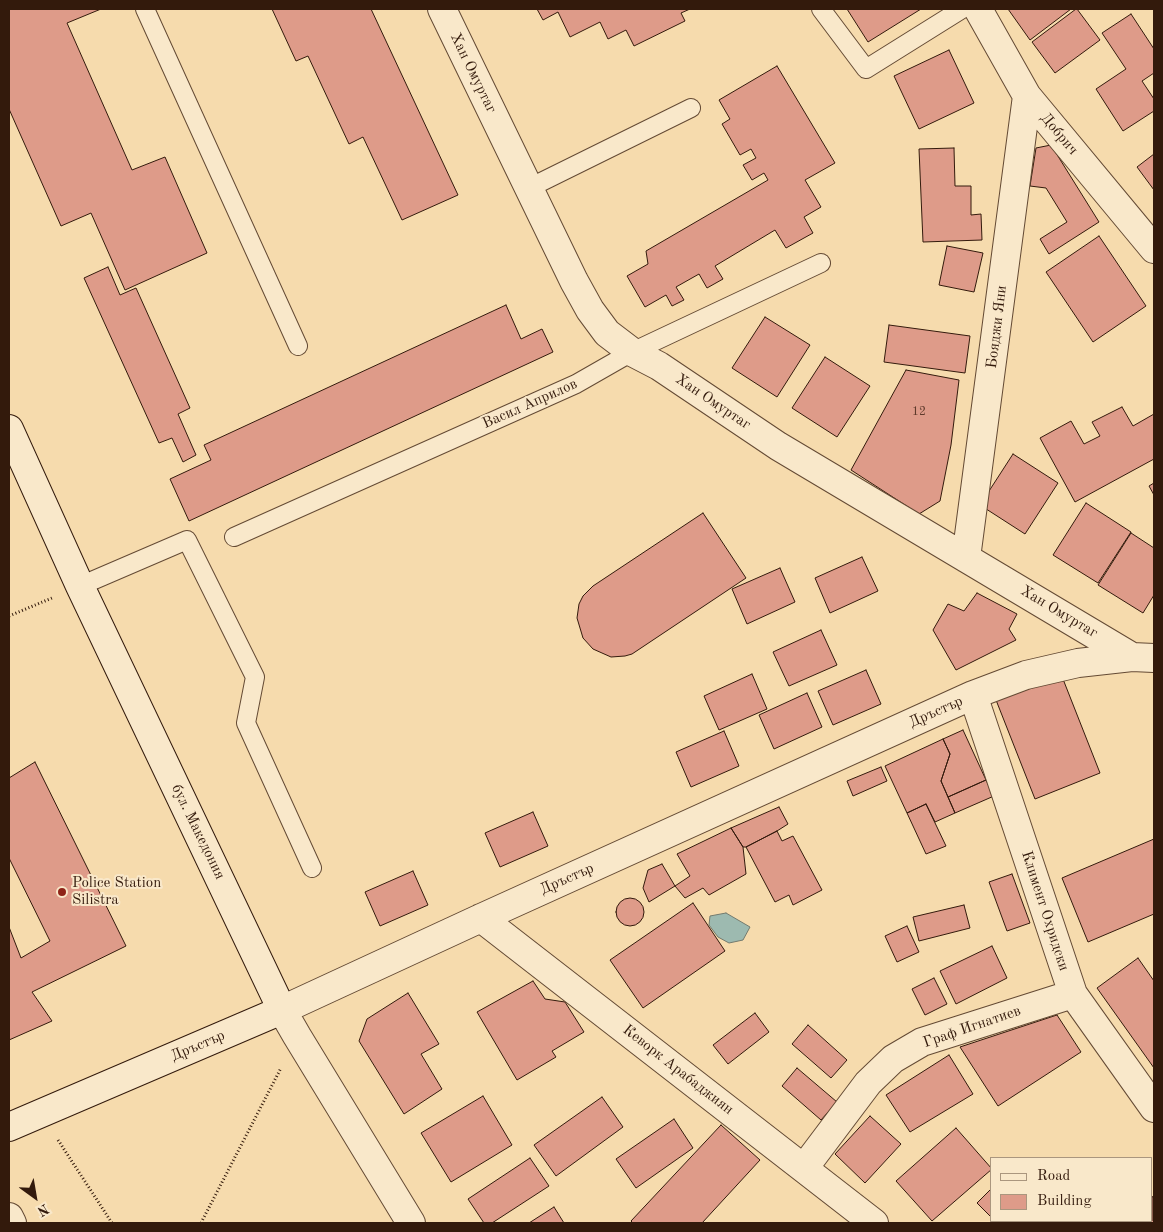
<!DOCTYPE html>
<meta charset="utf-8">
<style>
body{margin:0}
#map{position:relative;width:1163px;height:1232px;overflow:hidden;background:#f6dbad;font-family:"Old Standard TT",serif}
canvas{display:block}
.frame{position:absolute;inset:0;border:10px solid #331a0c;pointer-events:none}
.legend{position:absolute;left:990px;top:1157px;width:162px;height:65px;box-sizing:border-box;background:#f9e8ca;border:1px solid #aa967e;margin:0;padding:6px 9px;list-style:none;font-size:15px;color:#331a0c}
.legend li{display:flex;align-items:center;gap:10px;height:25px}
.legend b{width:25px;border:1px solid #aa967e}
.north{position:absolute;left:10px;top:1172px;width:50px;height:50px;-webkit-text-stroke:4px #f9e8ca;paint-order:stroke;rotate:148deg;font-size:14px;font-weight:700;line-height:20px;text-align:center;color:#331a0c}
.north::after{content:'';display:block;margin:auto;width:18px;height:22px;background:#331a0c;clip-path:polygon(50% 0,100% 100%,50% 72%,0 100%)}
</style>
<div id="map">
<canvas width="1163" height="1232"></canvas>
<div class="frame"></div>
<ul class="legend">
<li><b style="height:6px;background:#f9e8ca"></b>Road</li>
<li><b style="height:14px;background:#de9b89"></b>Building</li>
</ul>
<div class="north">N</div>
</div>
<script>
const ctx = document.querySelector('canvas').getContext('2d');
ctx.lineJoin = 'round';
function paint(path, color) { ctx.fillStyle = color; ctx.fill(path, 'evenodd'); }
const poly = rows => new Path2D(rows.map(r => 'M' + r).join(''));
function trace(path, color, width, dash) { ctx.strokeStyle = color; ctx.lineWidth = width; ctx.lineCap = dash ? 'butt' : 'round'; ctx.setLineDash(dash || []); ctx.stroke(path); }
function drawText(font, color, halo, rows, align = 'center') {
  ctx.font = font + ' "Old Standard TT",serif'; ctx.lineWidth = 4; ctx.setLineDash([]); ctx.textBaseline = 'middle'; ctx.strokeStyle = halo; ctx.fillStyle = color; for (const [text, x, y, turn = 0] of rows) {
    ctx.save(); ctx.translate(x, y); ctx.rotate((+turn || 0) * Math.PI / 180); ctx.textAlign = isNaN(turn) ? turn : align; if (halo) ctx.strokeText(text, 0, 0); ctx.fillText(text, 0, 0); ctx.restore();
  }
}
const water = poly([
 [726,913,750,927,743,940,729,943,718,937,709,925,710,916,726,913]
]);
const building = poly([
 [9,9,101,9,67,23,132,170,165,157,207,253,125,290,91,213,61,226,9,109,9,9],
 [272,9,371,9,458,195,402,220,363,137,349,144,308,56,296,61,272,9],
 [537,9,690,9,681,13,685,21,634,46,626,30,608,39,600,22,570,37,558,12,543,20,537,9],
 [847,9,921,9,868,42,847,9],
 [1008,9,1071,9,1030,40,1008,9],
 [1076,9,1077,9,1100,40,1055,73,1032,42,1076,9],
 [1131,14,1154,49,1154,73,1142,81,1154,99,1154,111,1123,131,1096,89,1126,69,1102,33,1131,14],
 [949,50,974,103,919,129,894,76,949,50],
 [777,66,835,163,805,180,821,207,804,217,813,233,786,248,775,230,715,266,723,279,707,288,699,274,676,287,684,300,672,306,666,295,645,307,627,276,648,264,646,251,768,180,764,173,752,180,743,165,756,158,751,149,740,155,722,124,730,119,719,100,777,66],
 [1051,145,1099,222,1049,254,1040,239,1067,222,1046,188,1030,186,1036,148,1051,145],
 [954,148,955,186,971,186,971,215,981,214,982,240,923,242,919,149,954,148],
 [1154,154,1154,190,1137,167,1154,154],
 [1099,236,1146,306,1093,342,1046,272,1099,236],
 [947,246,983,253,974,292,939,285,947,246],
 [108,267,120,295,136,288,190,408,178,414,196,455,183,462,172,438,159,443,84,278,108,267],
 [506,305,521,339,542,329,553,352,189,521,170,479,211,460,204,445,506,305],
 [765,317,810,345,777,397,732,368,765,317],
 [889,325,970,336,965,373,884,362,889,325],
 [825,357,870,386,837,437,792,408,825,357],
 [906,370,959,380,951,445,940,501,919,514,851,470,906,370],
 [1122,407,1133,426,1154,414,1154,459,1075,502,1040,438,1071,421,1084,444,1100,436,1092,422,1122,407],
 [1013,454,1058,483,1025,534,980,505,1013,454],
 [1154,483,1154,495,1149,486,1154,483],
 [1086,503,1131,532,1098,583,1053,555,1086,503],
 [703,513,746,578,632,654,625,656,611,657,593,649,583,638,577,618,579,604,583,596,593,586,703,513],
 [1131,533,1154,548,1154,595,1143,613,1098,585,1131,533],
 [862,557,878,591,830,613,815,578,862,557],
 [780,568,795,602,747,624,732,589,780,568],
 [977,593,1017,614,1009,629,1016,640,956,670,933,630,948,604,964,611,977,593],
 [821,630,837,665,789,686,773,652,821,630],
 [866,670,881,704,833,725,818,691,866,670],
 [752,674,767,709,719,730,704,696,752,674],
 [1061,674,1100,773,1035,799,996,700,1061,674],
 [807,693,822,727,774,749,759,715,807,693],
 [963,730,986,780,948,797,941,781,950,754,943,739,963,730],
 [724,731,739,766,691,787,676,752,724,731],
 [943,739,950,754,941,781,955,813,935,822,926,804,907,813,885,766,943,739],
 [35,762,126,946,32,992,52,1021,9,1040,9,927,21,958,50,941,9,858,9,778,35,762],
 [881,767,887,781,853,796,847,781,881,767],
 [986,780,994,796,955,813,948,797,986,780],
 [926,804,946,846,926,854,907,813,926,804],
 [779,807,788,824,777,831,746,847,743,847,731,828,779,807],
 [533,812,548,846,500,867,485,833,533,812],
 [731,828,743,847,746,874,709,895,703,888,685,898,675,886,690,876,677,854,731,828],
 [777,831,782,841,793,836,822,890,793,905,789,895,775,902,746,847,777,831],
 [1154,839,1154,914,1088,942,1062,878,1154,839],
 [662,864,675,886,649,902,643,888,648,870,662,864],
 [413,871,428,905,380,926,365,892,413,871],
 [1012,874,1030,923,1007,931,989,882,1012,874],
 '616 912a14 14 0 1 1 28 0a14 14 0 1 1-28 0Z',
 [693,903,725,951,643,1008,610,960,693,903],
 [964,905,970,928,919,941,913,917,964,905],
 [907,926,919,952,897,962,885,936,907,926],
 [992,946,1007,978,956,1004,940,971,992,946],
 [1138,958,1154,981,1154,1068,1097,988,1138,958],
 [934,978,947,1004,925,1015,912,989,934,978],
 [533,981,545,999,565,1002,584,1032,552,1051,556,1057,517,1080,477,1012,533,981],
 [408,993,439,1044,421,1054,442,1089,404,1114,359,1041,367,1019,408,993],
 [755,1013,769,1032,728,1064,713,1045,755,1013],
 [1057,1015,1081,1052,998,1106,960,1047,1057,1015],
 [808,1025,847,1060,831,1078,792,1044,808,1025],
 [949,1055,973,1094,910,1132,886,1095,949,1055],
 [797,1068,837,1102,821,1120,782,1086,797,1068],
 [483,1096,512,1145,451,1182,421,1133,483,1096],
 [602,1097,623,1127,556,1176,534,1145,602,1097],
 [870,1116,901,1144,865,1183,835,1154,870,1116],
 [674,1119,693,1148,636,1188,616,1159,674,1119],
 [721,1125,760,1160,702,1223,633,1223,631,1221,721,1125],
 [956,1128,992,1169,932,1221,896,1181,956,1128],
 [530,1158,549,1186,492,1223,484,1223,468,1199,530,1158],
 [992,1188,992,1218,977,1203,992,1188],
 [1154,1196,1154,1223,1100,1223,1099,1221,1152,1221,1152,1197,1154,1196],
 [554,1207,564,1223,529,1223,554,1207],
 [995,1221,1049,1221,1046,1223,998,1223,995,1221]
]);
const path = poly([
 [9,616,52,598],
 [58,1140,112,1223],
 [201,1223,281,1068]
]);
const lane = poly([
 [145,9,298,346],
 [821,9,866,69,962,9],
 [529,188,691,108],
 [234,537,576,384,632,352,821,263],
 [80,586,187,540,255,677,246,723,312,868]
]);
const street = poly([
 [442,9,574,281,590,310,607,333,632,352,659,366,778,446,1132,657],
 [978,9,1027,96,1154,249],
 [966,558,1027,96],
 [973,695,1073,994,1154,1108],
 [481,918,874,1223],
 [804,1168,868,1083,893,1059,922,1042,1073,994],
 [9,1217,12,1223],
 [411,1223,297,1036,282,1010,481,918,973,695,1026,675,1078,663,1132,657,1154,658]
]);
const secondary = poly([
 [9,429,80,586,282,1010,9,1127]
]);
const markers = [
 [62,892,5,"#8f2418"]
];
const numberNames = [
 ["12",919,412]
];
const streetNames = [
 ["Хан Омуртаг",473,73,64],
 ["Добрич",1059,134,50],
 ["Бояджи Яни",997,327,-83],
 ["Хан Омуртаг",713,402,34],
 ["Васил Априлов",530,404,-24],
 ["Хан Омуртаг",1059,612,31],
 ["Дръстър",936,712,-24],
 ["бул. Македония",198,832,64],
 ["Дръстър",567,879,-24],
 ["Климент Охридски",1045,911,72],
 ["Граф Игнатиев",972,1027,-19],
 ["Дръстър",198,1046,-23],
 ["Кеворк Арабаджиян",678,1070,38]
];
const poiNames = [
 ["Police Station",72,883],
 ["Silistra",72,900]
];
paint(water, '#9dbab0');
trace(water, '#737a6e', 1);
paint(building, '#de9b89');
trace(building, '#331a0c', 1);
trace(lane, '#644a34', 20);
trace(street, '#644a34', 30);
trace(secondary, '#331a0c', 30);
trace(path, '#331a0c', 3, [1, 2.5]);
trace(lane, '#f9e8ca', 18);
trace(street, '#f9e8ca', 28);
trace(secondary, '#f9e8ca', 28);
for (const [x, y, r, color] of markers) { const dot = new Path2D(); dot.arc(x, y, r, 0, 2 * Math.PI); ctx.fillStyle = color; ctx.fill(dot); trace(dot, '#f9e8ca', 2); }
drawText('12px', '#5e3a2b', null, numberNames);
drawText('15px', '#331a0c', '#f9e8ca', streetNames);
drawText('15px', '#331a0c', '#f9e8ca', poiNames, 'left');
</script>
